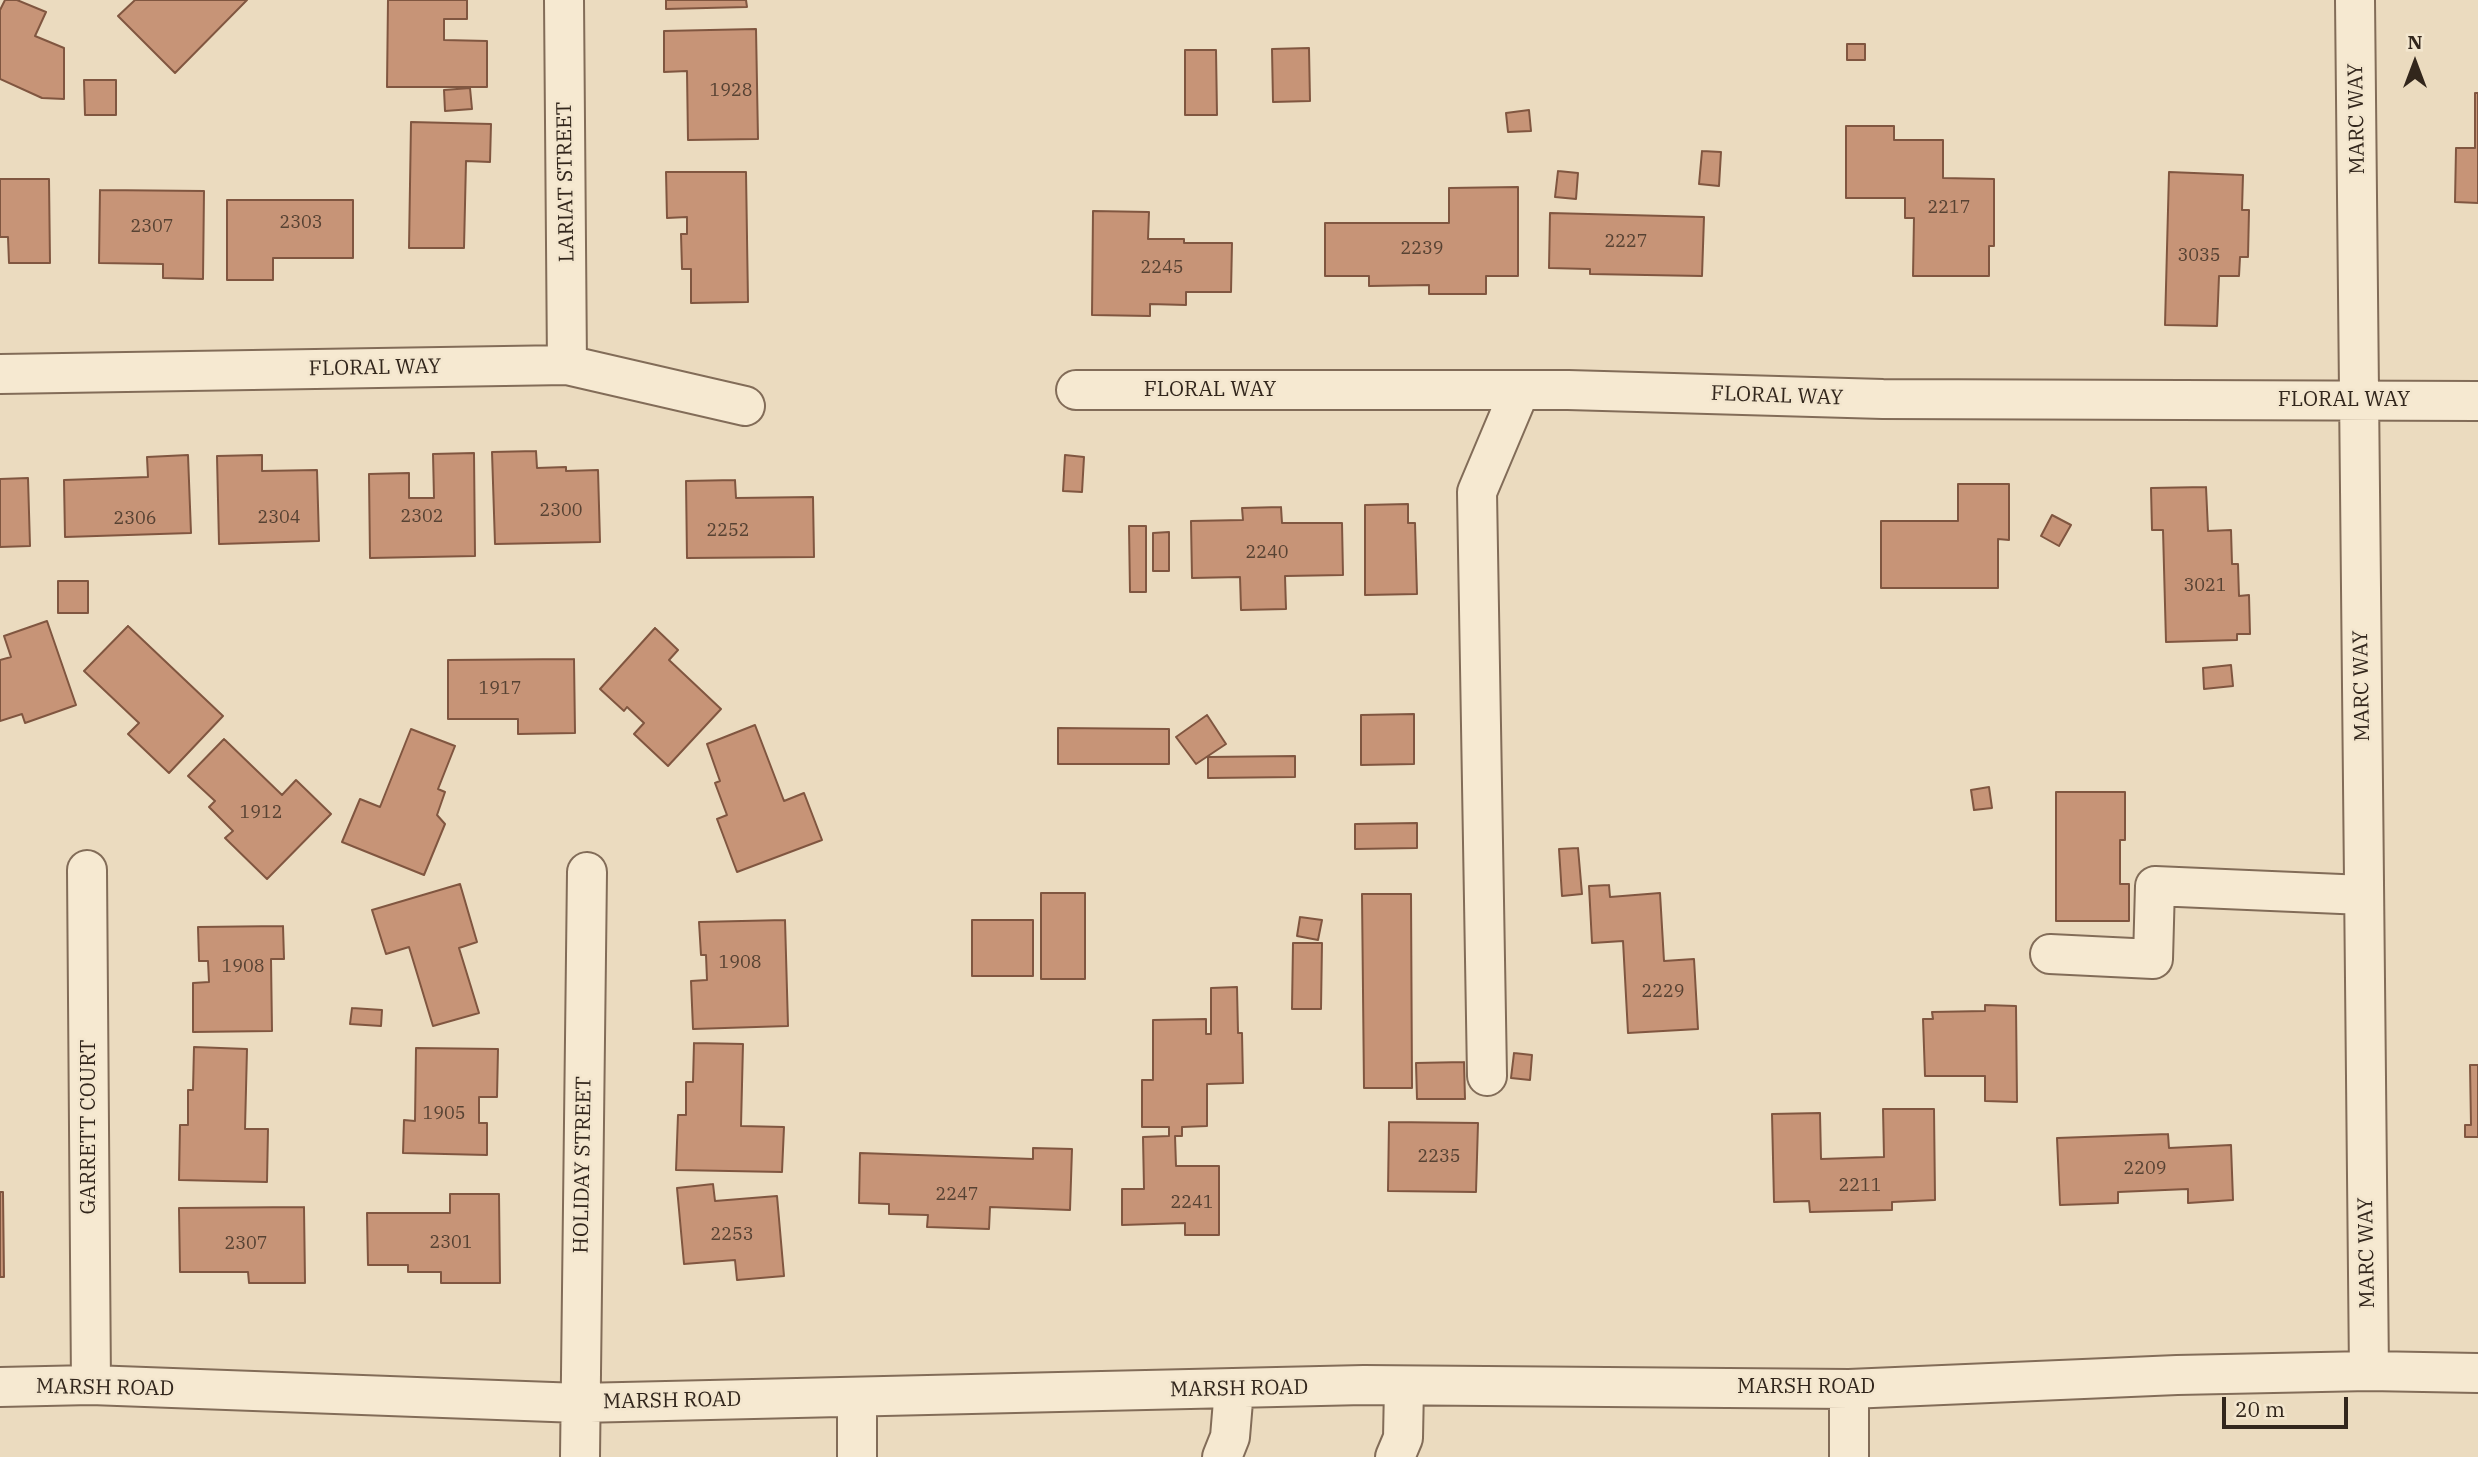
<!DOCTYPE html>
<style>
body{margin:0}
#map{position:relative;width:2478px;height:1457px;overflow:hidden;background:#ebdbbf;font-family:"IBM Plex Serif",serif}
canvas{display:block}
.north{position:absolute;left:2380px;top:28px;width:70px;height:70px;-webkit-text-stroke:5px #f3e6ce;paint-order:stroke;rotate:0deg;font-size:19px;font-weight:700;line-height:28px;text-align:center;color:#32261c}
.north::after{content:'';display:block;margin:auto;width:24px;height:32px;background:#32261c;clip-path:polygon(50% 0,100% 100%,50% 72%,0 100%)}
.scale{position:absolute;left:2222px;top:1397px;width:126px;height:32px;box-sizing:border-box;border:4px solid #32261c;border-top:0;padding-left:9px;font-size:21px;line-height:24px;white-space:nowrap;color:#32261c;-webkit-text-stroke:5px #f3e6ce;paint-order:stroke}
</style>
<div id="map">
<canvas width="2478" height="1457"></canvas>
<div class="north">N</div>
<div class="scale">20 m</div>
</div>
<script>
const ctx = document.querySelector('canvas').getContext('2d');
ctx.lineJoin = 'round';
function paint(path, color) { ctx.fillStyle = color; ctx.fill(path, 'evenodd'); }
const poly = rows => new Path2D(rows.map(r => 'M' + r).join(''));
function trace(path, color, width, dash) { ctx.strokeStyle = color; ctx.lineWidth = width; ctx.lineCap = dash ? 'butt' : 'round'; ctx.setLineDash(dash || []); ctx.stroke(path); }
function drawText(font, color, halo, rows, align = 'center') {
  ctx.font = font + ' "IBM Plex Serif",serif'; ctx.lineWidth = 5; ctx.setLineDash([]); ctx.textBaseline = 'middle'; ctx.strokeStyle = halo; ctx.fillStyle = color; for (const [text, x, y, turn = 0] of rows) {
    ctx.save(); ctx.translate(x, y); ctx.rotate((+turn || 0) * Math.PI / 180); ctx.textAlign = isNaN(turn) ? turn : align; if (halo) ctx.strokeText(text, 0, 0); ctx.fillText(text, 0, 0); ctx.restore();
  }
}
const building = poly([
 [5,0,17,0,46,12,35,36,64,48,64,99,42,98,0,79,0,10,5,0],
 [135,0,247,0,175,73,118,16,135,0],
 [388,0,467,0,467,19,444,19,444,40,487,41,487,87,387,87,388,0],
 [666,0,746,0,747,7,666,9,666,0],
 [756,29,758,139,688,140,687,71,664,72,664,31,756,29],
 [1847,44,1865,44,1865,60,1847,60,1847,44],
 [1309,48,1310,101,1273,102,1272,49,1309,48],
 [1185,50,1216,50,1217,115,1185,115,1185,50],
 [84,80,116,80,116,115,85,115,84,80],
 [470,88,472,109,445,111,444,90,470,88],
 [2475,93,2478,93,2478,203,2455,202,2456,148,2475,148,2475,93],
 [1529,110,1531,131,1508,132,1506,113,1529,110],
 [411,122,491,124,490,162,466,161,464,248,409,248,411,122],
 [1846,126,1894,126,1894,140,1943,140,1943,178,1994,179,1994,246,1989,246,1989,276,1913,276,1914,218,1905,218,1905,198,1846,198,1846,126],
 [1702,151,1721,152,1719,186,1699,184,1702,151],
 [1558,171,1578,173,1576,199,1555,197,1558,171],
 [666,172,746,172,748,302,691,303,691,269,682,269,681,234,687,234,687,217,667,218,666,172],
 [2169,172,2243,175,2242,210,2249,210,2248,257,2240,257,2239,276,2219,276,2217,326,2165,325,2169,172],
 [0,179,49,179,50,263,9,263,8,237,0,237,0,179],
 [1518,187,1518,276,1486,276,1486,294,1429,294,1429,285,1369,286,1369,276,1325,276,1325,223,1449,223,1449,188,1518,187],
 [100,190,204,191,203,279,163,278,163,264,99,263,100,190],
 [227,200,353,200,353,258,273,258,273,280,227,280,227,200],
 [1093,211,1149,212,1148,239,1184,239,1184,243,1232,243,1231,292,1186,292,1186,305,1150,304,1150,316,1092,315,1093,211],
 [1550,213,1704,217,1702,276,1590,274,1590,269,1549,268,1550,213],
 [536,451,537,468,566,467,566,471,598,470,600,542,495,544,492,452,536,451],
 [474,453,475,556,370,558,369,474,409,473,409,498,434,498,433,454,474,453],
 [188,455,191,533,65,537,64,480,148,477,147,457,188,455],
 [262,455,262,471,317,470,319,541,219,544,217,456,262,455],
 [1065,455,1084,457,1082,492,1063,491,1065,455],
 [28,478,30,546,0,547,0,479,28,478],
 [735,480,736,498,813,497,814,557,687,558,686,481,735,480],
 [1958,484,2009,484,2009,540,1998,539,1998,588,1881,588,1881,521,1958,521,1958,484],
 [2206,487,2208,531,2231,530,2232,564,2238,564,2239,596,2249,595,2250,634,2237,634,2237,640,2166,642,2163,530,2152,530,2151,488,2206,487],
 [1408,504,1408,523,1415,523,1417,594,1365,595,1365,505,1408,504],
 [1281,507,1282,523,1342,523,1343,575,1285,576,1286,609,1241,610,1240,577,1192,578,1191,521,1243,520,1242,508,1281,507],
 [2052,515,2071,525,2059,546,2041,536,2052,515],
 [1129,526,1146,526,1146,592,1130,592,1129,526],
 [1169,532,1169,571,1153,571,1153,533,1169,532],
 [58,581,88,581,88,613,58,613,58,581],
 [47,621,76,705,25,723,22,714,0,721,0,660,11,657,4,636,47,621],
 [128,626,223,716,169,773,128,734,139,723,84,671,128,626],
 [655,628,678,650,669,660,721,709,668,766,634,734,644,723,627,707,624,711,600,689,655,628],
 [574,659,575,733,518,734,518,719,448,719,448,660,574,659],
 [2231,665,2233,686,2204,689,2203,668,2231,665],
 [1414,714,1414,764,1361,765,1361,715,1414,714],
 [1207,715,1226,744,1196,764,1176,737,1207,715],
 [755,725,784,801,804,793,822,840,737,872,717,819,727,815,715,783,720,781,707,744,755,725],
 [1058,728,1169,729,1169,764,1058,764,1058,728],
 [411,729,455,746,438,789,445,792,437,815,445,824,424,875,342,842,360,799,380,807,411,729],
 [224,739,282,795,296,780,331,814,267,879,225,838,233,831,209,807,215,801,188,776,224,739],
 [1295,756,1295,777,1208,778,1208,757,1295,756],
 [1989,787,1992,808,1974,810,1971,790,1989,787],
 [2056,792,2125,792,2125,840,2120,840,2120,884,2129,884,2129,921,2056,921,2056,792],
 [1417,823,1417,848,1355,849,1355,824,1417,823],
 [1578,848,1582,894,1562,896,1559,849,1578,848],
 [460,884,477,942,459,948,479,1013,433,1026,409,947,386,954,372,910,460,884],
 [1609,885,1610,897,1660,893,1664,961,1694,959,1698,1029,1628,1033,1623,941,1592,943,1589,886,1609,885],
 [1041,893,1085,893,1085,979,1041,979,1041,893],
 [1362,894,1411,894,1412,1088,1364,1088,1362,894],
 [1300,917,1322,920,1318,940,1297,936,1300,917],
 [785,920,788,1026,693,1029,691,981,707,980,706,955,701,955,699,922,785,920],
 [972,920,1033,920,1033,976,972,976,972,920],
 [283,926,284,959,271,959,272,1031,193,1032,193,983,209,982,208,961,199,961,198,927,283,926],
 [1293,943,1322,943,1321,1009,1292,1009,1293,943],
 [1237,987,1238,1033,1242,1033,1243,1083,1207,1084,1207,1126,1182,1127,1182,1136,1175,1136,1176,1166,1219,1166,1219,1235,1185,1235,1185,1223,1122,1225,1122,1189,1144,1189,1143,1137,1169,1136,1169,1127,1142,1127,1142,1080,1153,1080,1153,1020,1206,1019,1206,1034,1211,1034,1211,988,1237,987],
 [1985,1005,2016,1006,2017,1102,1985,1101,1985,1076,1925,1076,1923,1019,1933,1019,1932,1012,1985,1011,1985,1005],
 [352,1008,382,1010,381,1026,350,1024,352,1008],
 [694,1043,743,1044,741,1126,784,1127,782,1172,676,1170,678,1115,686,1115,686,1082,693,1082,694,1043],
 [194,1047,247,1049,245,1129,268,1129,267,1182,179,1180,180,1125,188,1125,188,1090,193,1090,194,1047],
 [416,1048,498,1049,497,1097,479,1097,479,1123,487,1123,487,1155,403,1153,404,1120,415,1121,416,1048],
 [1514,1053,1532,1055,1530,1080,1511,1078,1514,1053],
 [1464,1062,1465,1099,1417,1099,1416,1063,1464,1062],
 [2470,1065,2478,1065,2478,1137,2465,1137,2465,1125,2471,1125,2470,1065],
 [1883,1109,1934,1109,1935,1200,1892,1202,1892,1210,1810,1212,1809,1201,1774,1202,1772,1114,1820,1113,1821,1159,1884,1157,1883,1109],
 [1389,1122,1478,1123,1476,1192,1388,1191,1389,1122],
 [2168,1134,2169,1148,2231,1145,2233,1200,2188,1203,2188,1189,2118,1192,2118,1203,2060,1205,2057,1138,2168,1134],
 [1033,1148,1072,1149,1070,1210,990,1207,989,1229,927,1227,928,1215,889,1214,889,1204,859,1203,860,1153,1033,1159,1033,1148],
 [713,1184,715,1201,777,1196,784,1276,737,1280,735,1260,684,1264,677,1188,713,1184],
 [0,1192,3,1192,4,1277,0,1277,0,1192],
 [450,1194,499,1194,500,1283,441,1283,441,1272,408,1272,408,1265,368,1265,367,1213,450,1213,450,1194],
 [304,1207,305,1283,249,1283,248,1272,180,1272,179,1208,304,1207]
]);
const minor = poly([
 [564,0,567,365],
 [2355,0,2369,1371],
 [0,374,567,365,745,406],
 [1076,390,1568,390,1883,399,2478,401],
 [87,870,91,1385],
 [2050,954,2153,959,2155,886,2364,895],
 [1487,1076,1477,492,1520,390],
 [0,1387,91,1385,579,1403,1364,1385,1849,1389,2177,1375,2369,1371,2478,1373],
 [1849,1389,1849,1457],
 [857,1397,857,1457],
 [580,1457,587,872],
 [1222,1457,1230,1437,1234,1389],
 [1395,1457,1403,1438,1404,1386]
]);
const numberNames = [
 ["1928",731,91],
 ["2217",1949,208],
 ["2303",301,223],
 ["2307",152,227],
 ["2227",1626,242],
 ["2239",1422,249],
 ["3035",2199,256],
 ["2245",1162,268],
 ["2300",561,511],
 ["2302",422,517],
 ["2304",279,518],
 ["2306",135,519],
 ["2252",728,531],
 ["2240",1267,553],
 ["3021",2205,586],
 ["1917",500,689],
 ["1912",261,813],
 ["1908",740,963],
 ["1908",243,967],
 ["2229",1663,992],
 ["1905",444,1114],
 ["2235",1439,1157],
 ["2209",2145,1169],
 ["2211",1860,1186],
 ["2247",957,1195],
 ["2241",1192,1203],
 ["2253",732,1235],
 ["2301",451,1243],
 ["2307",246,1244]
];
const streetNames = [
 ["MARC WAY",2357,119,-91],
 ["LARIAT STREET",566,182,-91],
 ["FLORAL WAY",375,368,-1],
 ["FLORAL WAY",1210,390],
 ["FLORAL WAY",1777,396,2],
 ["FLORAL WAY",2344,400],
 ["MARC WAY",2362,686,-91],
 ["GARRETT COURT",89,1127,-90],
 ["HOLIDAY STREET",583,1165,-89],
 ["MARC WAY",2367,1253,-91],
 ["MARSH ROAD",1806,1387],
 ["MARSH ROAD",105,1388,1],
 ["MARSH ROAD",1239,1389,-1],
 ["MARSH ROAD",672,1401,-1]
];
paint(building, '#c79477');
trace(building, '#805640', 2);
trace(minor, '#826c58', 42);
trace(minor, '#f6e9d1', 38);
drawText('18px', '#574233', null, numberNames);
drawText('21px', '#32261c', '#f3e6ce', streetNames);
</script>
